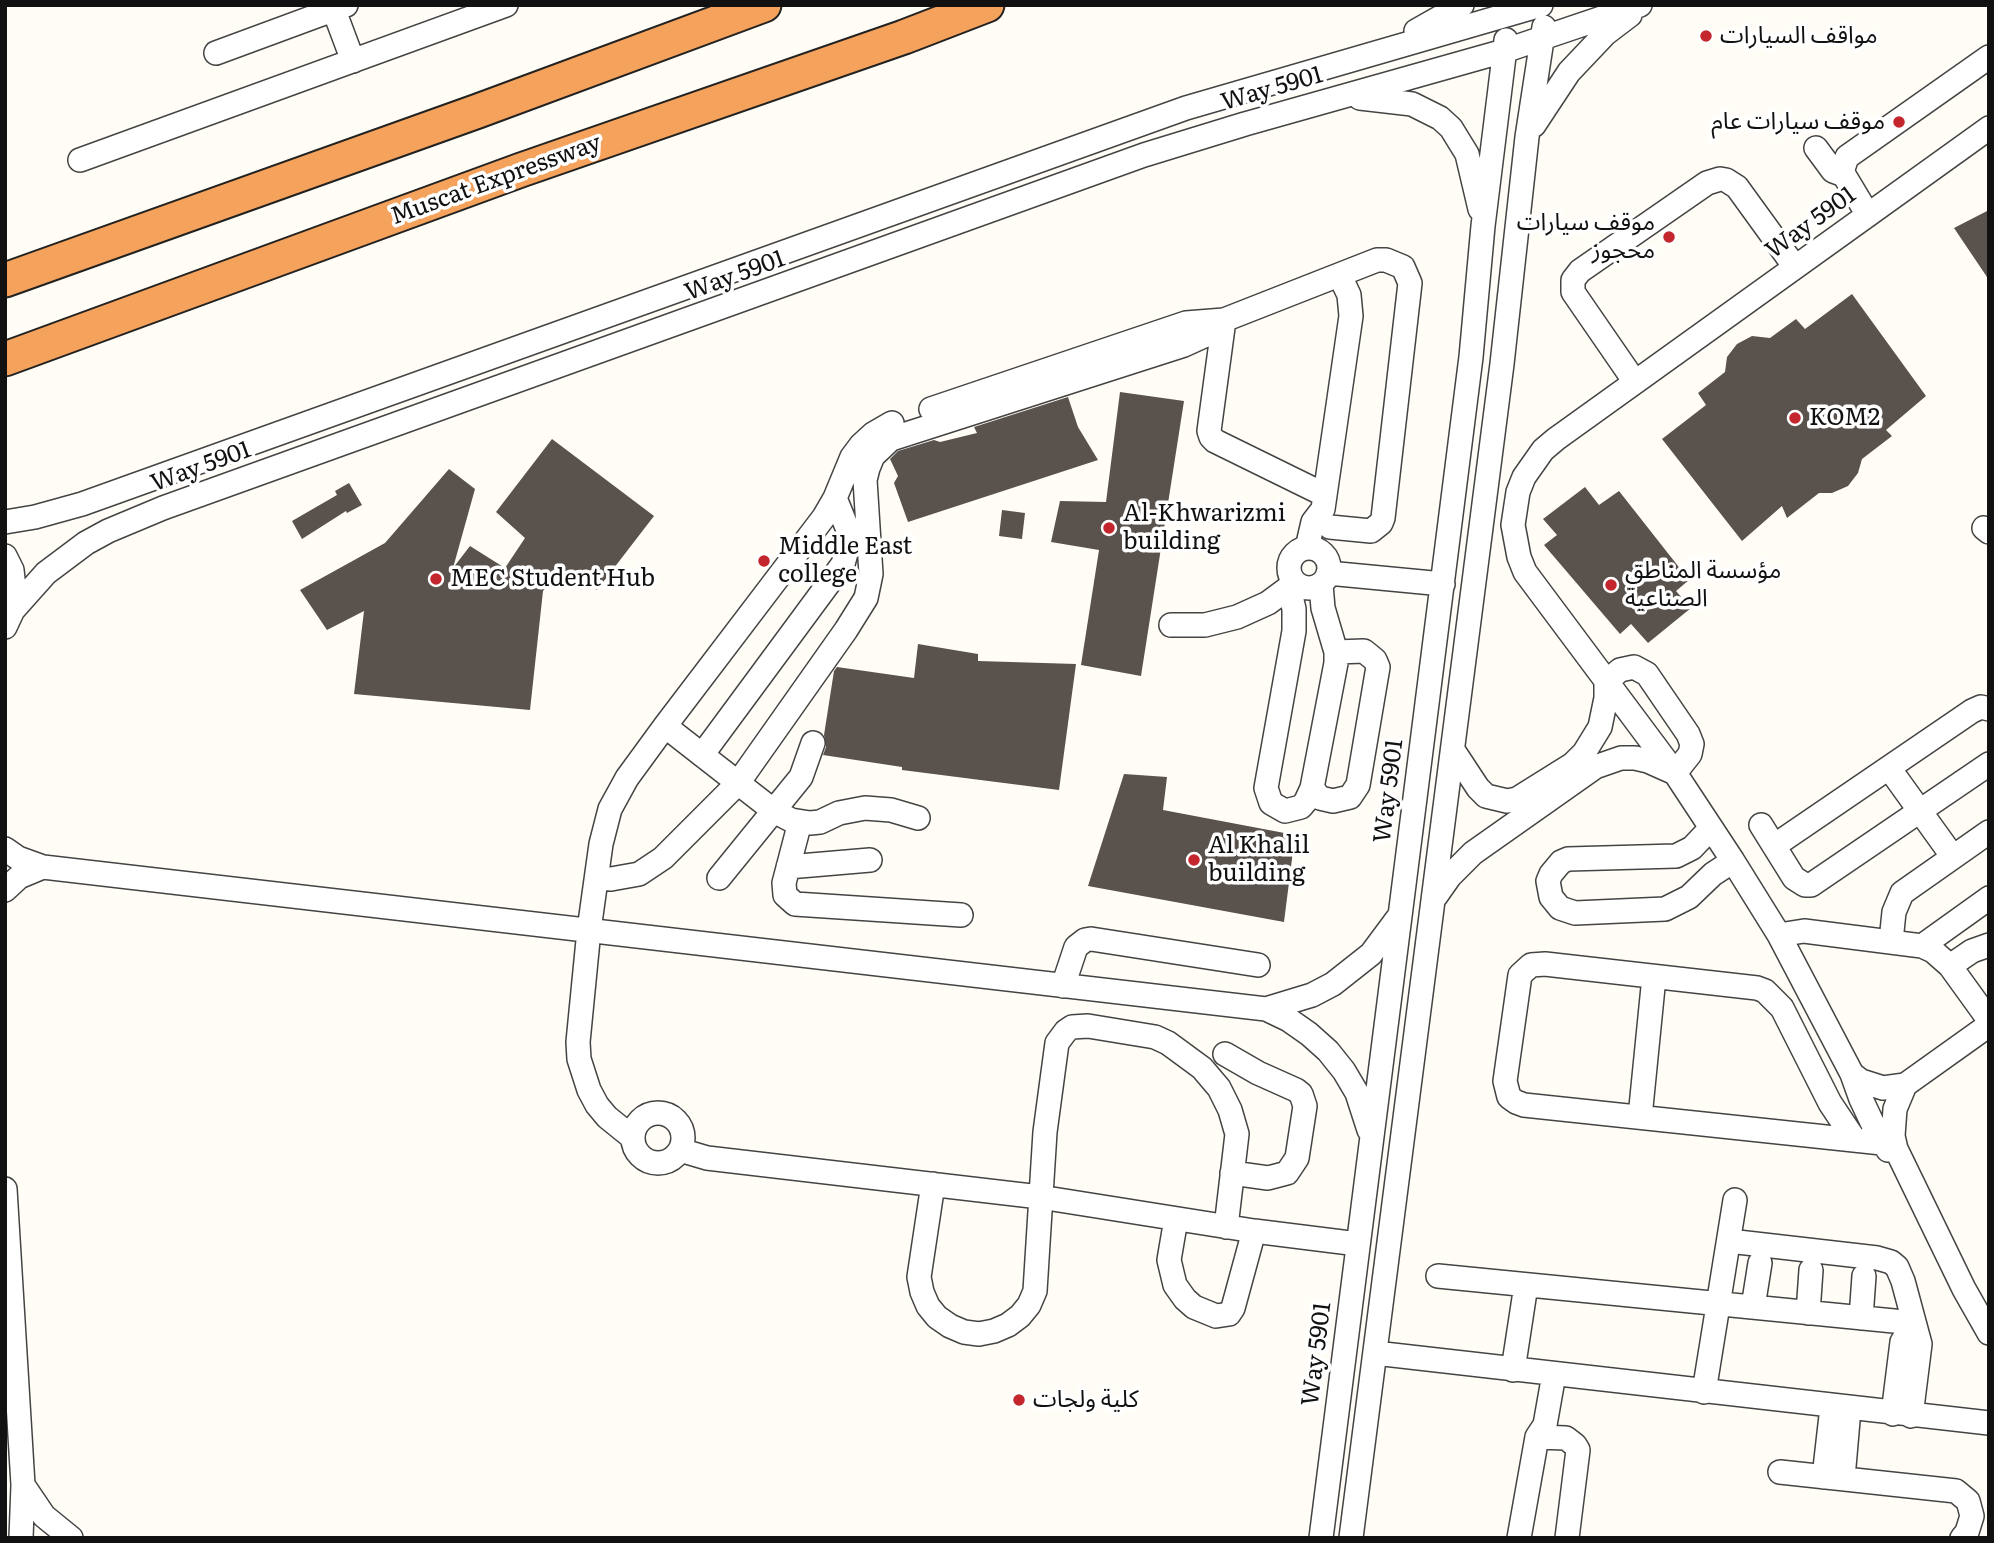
<!DOCTYPE html>
<meta charset="utf-8">
<style>
body{margin:0}
#map{position:relative;width:1994px;height:1543px;overflow:hidden;background:#fffdf5;font-family:Literata,serif}
canvas{display:block}
.frame{position:absolute;inset:0;border:7px solid #111;pointer-events:none}
</style>
<div id="map">
<canvas width="1994" height="1543"></canvas>
<div class="frame"></div>
</div>
<script>
const ctx = document.querySelector('canvas').getContext('2d');
ctx.lineJoin = 'round';
function paint(path, color) { ctx.fillStyle = color; ctx.fill(path, 'evenodd'); }
const poly = rows => new Path2D(rows.map(r => 'M' + r).join(''));
function trace(path, color, width, dash) { ctx.strokeStyle = color; ctx.lineWidth = width; ctx.lineCap = dash ? 'butt' : 'round'; ctx.setLineDash(dash || []); ctx.stroke(path); }
function drawText(font, color, halo, rows, align = 'center') {
  ctx.font = font + ' Literata,"Noto Sans Arabic",serif'; ctx.lineWidth = 7; ctx.setLineDash([]); ctx.textBaseline = 'middle'; ctx.strokeStyle = halo; ctx.fillStyle = color; for (const [text, x, y, turn = 0] of rows) {
    ctx.save(); ctx.translate(x, y); ctx.rotate((+turn || 0) * Math.PI / 180); ctx.textAlign = isNaN(turn) ? turn : align; if (halo) ctx.strokeText(text, 0, 0); ctx.fillText(text, 0, 0); ctx.restore();
  }
}
const building = poly([
 [1989,210,1989,280,1954,228],
 [1852,294,1926,396,1886,430,1892,436,1862,459,1858,473,1848,486,1832,493,1819,493,1787,518,1782,506,1742,541,1662,439,1706,405,1698,393,1725,372,1727,357,1737,344,1752,336,1770,338,1796,319,1805,329],
 [1120,392,1184,401,1141,676,1081,665,1099,550,1051,542,1060,501,1106,502],
 [1068,397,1078,427,1098,460,908,522,894,483,898,476,890,459,898,451,934,440,940,442,977,433,974,427],
 [552,439,654,516,597,590,562,569,543,591,530,710,354,694,364,611,327,630,300,590,385,543,449,469,475,489,453,568,470,546,505,568,525,538,496,512],
 [349,483,362,505,347,513,346,511,302,539,292,521,337,495,335,491],
 [1585,487,1599,505,1619,491,1689,580,1676,591,1691,608,1648,643,1631,624,1620,634,1544,545,1557,535,1543,519],
 [1002,510,1025,513,1022,539,999,536],
 [918,644,978,654,978,661,1076,664,1059,790,902,770,902,767,823,755,826,747,824,735,834,671,837,667,914,678],
 [1124,774,1167,777,1163,810,1295,835,1284,922,1088,886]
]);
const minor = poly([
 [332,5,353,61],
 [1416,31,1462,5],
 [216,53,346,5],
 [1360,98,1412,104,1440,118,1451,128,1467,154,1480,209],
 [1534,125,1569,72,1605,34,1630,15],
 [1989,128,1556,439,1543,450,1524,477,1518,492,1513,525,1519,557,1525,572,1675,773,1733,861,1779,935,1852,1074,1861,1081,1883,1088,1905,1085,1989,1025],
 [1816,148,1833,171,1844,175],
 [80,160,506,5],
 [1868,215,1844,175,1843,169,1847,157,1989,57],
 [1224,320,1209,431,1211,437,1215,441,1325,495],
 [1635,382,1573,292,1573,280,1580,271,1707,183,1720,179,1726,180,1737,187,1795,267],
 [931,409,1186,323,1224,320],
 [5,522,35,517,82,504,1186,108,1541,5],
 [1984,528,1989,532],
 [1307,548,1313,522,1323,509,1351,316,1349,295,1340,276],
 '1289 568a20 20 0 1 1 40 0a20 20 0 1 1-40 0Z',
 [5,556,12,570,15,596,13,610,5,627],
 [1328,573,1443,584],
 [1289,588,1294,609,1294,631,1266,788,1271,803,1285,811,1301,807,1306,801,1312,788,1336,663,1336,652,1323,608,1321,585],
 [13,610,46,573,86,543,108,531,163,508,1144,155,1245,124,1504,51,1640,5],
 [1171,625,1205,625,1237,617,1268,603,1295,583],
 [665,726,774,811,791,820,810,823,820,822,839,813,865,808,891,810,918,818],
 [702,755,843,564,849,542,848,530,835,498],
 [1889,768,1953,857],
 [1312,788,1320,798,1333,801,1350,797,1358,785,1378,667,1375,660,1364,651,1336,652],
 [800,822,784,883,785,895,795,904,961,915],
 [1761,825,1794,878,1805,885,1811,885,1989,764],
 [1711,828,1692,848,1676,856,1568,859,1561,862,1551,874,1548,881,1551,897,1560,908,1575,913,1665,909,1689,897,1713,874,1733,861],
 [1774,846,1972,711,1981,707,1989,709],
 [5,849,18,858,43,867,1266,1009,1289,1020,1309,1034,1328,1051,1344,1071,1357,1093,1369,1130],
 [788,867,870,860],
 [597,878,611,879,639,874,663,858,738,783,846,630,866,598,871,574,865,480,868,468,873,456,891,439,1184,345,1206,335,1224,320,1377,260,1386,260,1403,267,1410,283,1383,518,1381,523,1371,531,1330,527],
 [719,878,801,777,813,743],
 [5,890,19,877,43,867],
 [1436,896,1450,876,1473,853,1595,767,1621,758,1635,758,1648,761,1675,773,1690,754,1692,744,1688,734,1647,674,1634,667,1620,670,1606,682,1606,698,1600,727,1584,753,1573,764,1517,799,1507,801,1486,796,1478,788,1453,750],
 [1779,935,1804,931,1922,946,1933,951,1950,966,1989,1020],
 [1891,941,1894,912,1902,893,1989,832],
 [1922,946,1989,898],
 [1950,966,1972,951,1989,945],
 [1063,986,1076,947,1085,940,1091,939,1258,965],
 [1266,1009,1312,995,1333,984,1371,954,1397,919],
 [1225,1054,1258,1073,1296,1090,1301,1094,1305,1106,1297,1158,1287,1173,1268,1178,1232,1173],
 [1852,1074,1861,1099,1878,1135,1888,1150],
 [1905,1085,1895,1109,1893,1136,1896,1149,1964,1289,1989,1333],
 '633 1138a25 25 0 1 1 50 0a25 25 0 1 1-50 0Z',
 [1640,1117,1654,977],
 [633,1138,607,1117,597,1105,589,1090,579,1059,578,1042,589,930,601,844,610,809,627,778,665,726,824,517,835,498,852,457,861,445,873,434,892,423],
 [1854,1139,1830,1103,1782,1008,1765,991,1757,988,1545,964,1531,965,1520,975,1505,1081,1509,1097,1516,1102,1524,1105,1882,1143],
 [680,1150,707,1158,1040,1197,1254,1231,1358,1244],
 [933,1184,919,1277,922,1292,928,1306,937,1317,950,1326,964,1332,979,1334,994,1331,1008,1325,1020,1316,1029,1305,1035,1291,1045,1132,1057,1043,1066,1031,1072,1027,1088,1026,1155,1037,1168,1043,1202,1068,1219,1088,1230,1110,1237,1134,1226,1227],
 [5,1189,23,1485,21,1538],
 [1176,1219,1169,1260,1175,1285,1185,1299,1194,1307,1216,1316,1229,1314,1233,1308,1254,1231],
 [1729,1241,1877,1258,1891,1262,1897,1267,1903,1281,1920,1344,1911,1416],
 [1438,1276,1914,1323],
 [1753,1307,1760,1263],
 [1808,1313,1811,1270],
 [1861,1318,1864,1276],
 [1375,1353,1989,1423],
 [1513,1370,1526,1285],
 [1704,1392,1735,1200],
 [1893,1414,1902,1342,1914,1323],
 [1537,1437,1545,1425,1554,1374],
 [1780,1472,1956,1491,1968,1501,1972,1516,1967,1532,1962,1538],
 [1824,1477,1832,1407],
 [1843,1478,1849,1409],
 [23,1485,44,1516,71,1538],
 [1321,1538,1471,357,1483,226,1506,40],
 [1351,1538,1502,364,1527,137,1544,27],
 [1519,1538,1537,1437,1566,1438,1575,1445,1578,1450,1567,1538]
]);
const highway = poly([
 [5,280,478,111,764,5],
 [5,359,521,170,904,37,987,5]
]);
const markers = [
 [1706,36,7,"#c4262e"],
 [1899,122,7,"#c4262e"],
 [1669,237,7,"#c4262e"],
 [1795,418,7,"#c4262e"],
 [1109,528,7,"#c4262e"],
 [764,561,7,"#c4262e"],
 [436,579,7,"#c4262e"],
 [1611,585,7,"#c4262e"],
 [1194,860,7,"#c4262e"],
 [1019,1400,7,"#c4262e"]
];
const poiNames = [
 ["مواقف السيارات",1720,36],
 ["موقف سيارات عام",1885,122,"right"],
 ["موقف سيارات",1655,223,"right"],
 ["محجوز",1655,251,"right"],
 ["KOM2",1809,418],
 ["Al-Khwarizmi",1123,514],
 ["building",1123,542],
 ["Middle East",778,547],
 ["college",778,575],
 ["مؤسسة المناطق",1625,571],
 ["الصناعية",1625,599],
 ["MEC Student Hub",450,579],
 ["Al Khalil",1208,846],
 ["building",1208,874],
 ["كلية ولجات",1033,1400]
];
const streetNames = [
 ["Way 5901",1272,89,-16],
 ["Muscat Expressway",496,180,-20],
 ["Way 5901",1811,223,-36],
 ["Way 5901",735,276,-20],
 ["Way 5901",201,467,-20],
 ["Way 5901",1389,791,-83],
 ["Way 5901",1317,1354,-83]
];
paint(building, '#5a524d');
trace(minor, '#444', 26);
trace(highway, '#222', 37);
trace(minor, '#fff', 23);
trace(highway, '#f5a25d', 33);
for (const [x, y, r, color] of markers) { const dot = new Path2D(); dot.arc(x, y, r, 0, 2 * Math.PI); ctx.fillStyle = color; ctx.fill(dot); trace(dot, '#fff', 2.5); }
drawText('24px', '#111', '#fff', poiNames, 'left');
drawText('24px', '#111', '#fff', streetNames);
</script>
